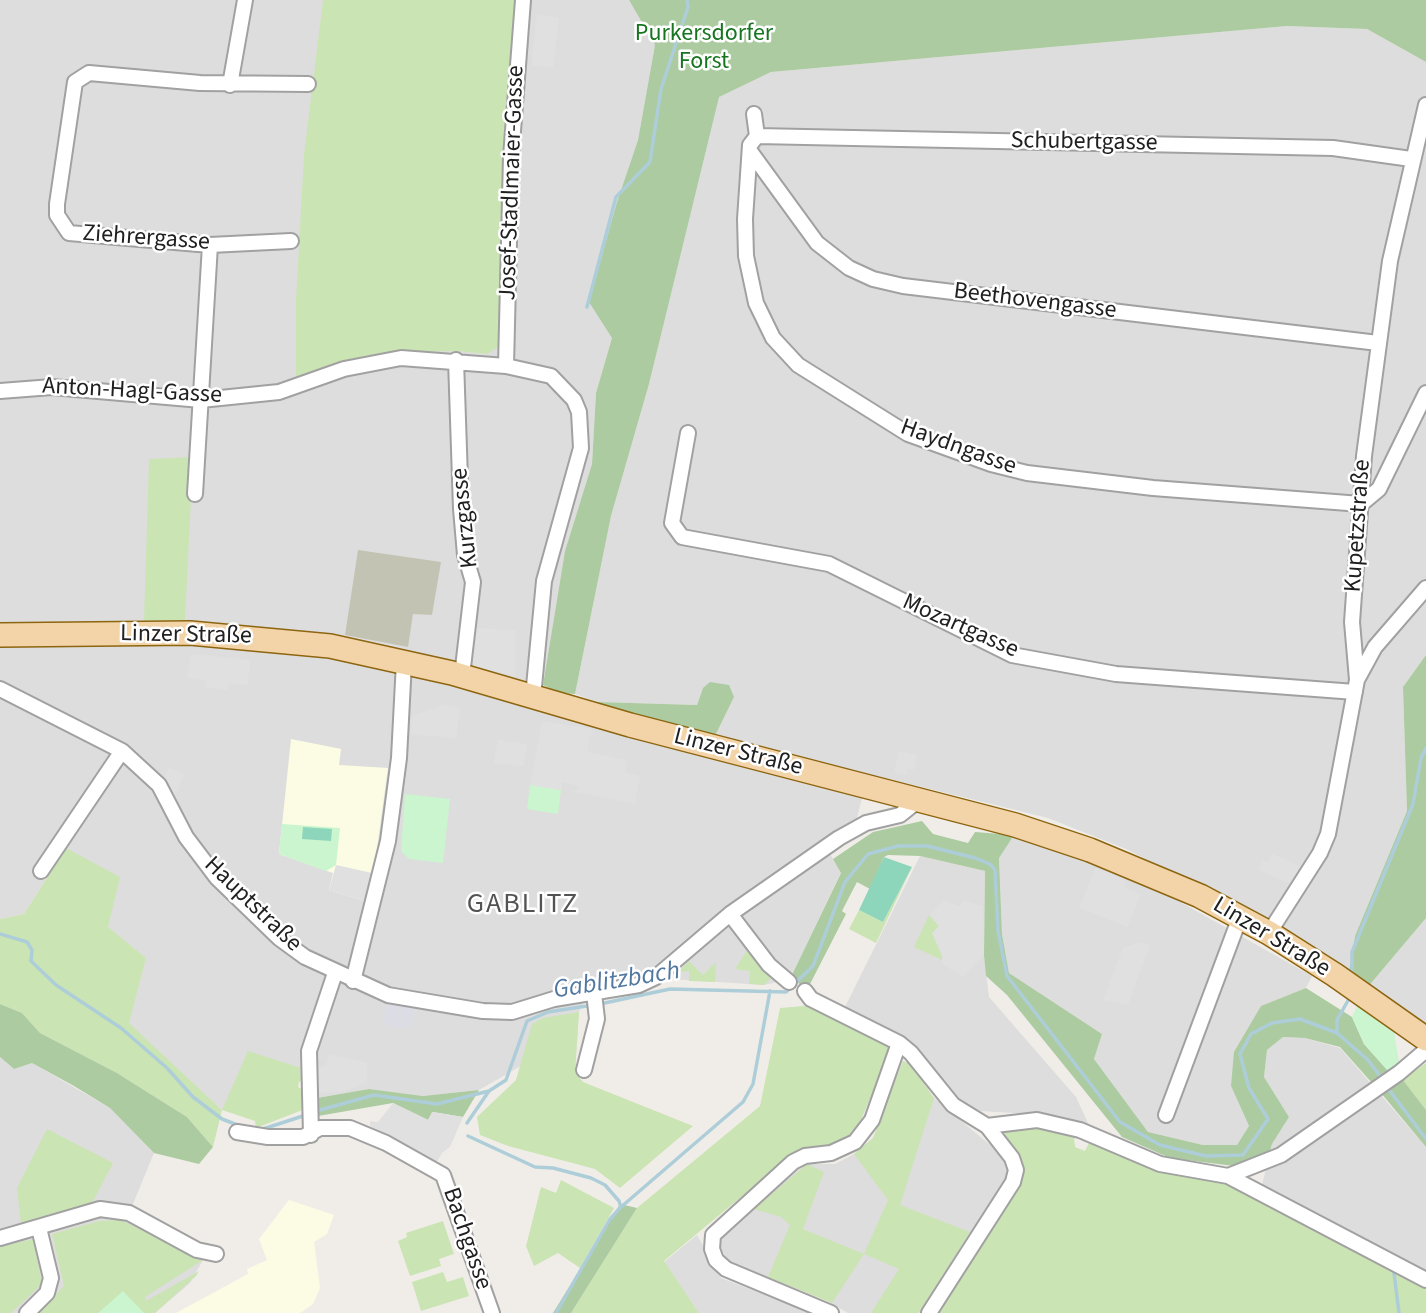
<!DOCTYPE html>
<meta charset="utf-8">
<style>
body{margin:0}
canvas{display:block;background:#f0ede8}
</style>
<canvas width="1426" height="1313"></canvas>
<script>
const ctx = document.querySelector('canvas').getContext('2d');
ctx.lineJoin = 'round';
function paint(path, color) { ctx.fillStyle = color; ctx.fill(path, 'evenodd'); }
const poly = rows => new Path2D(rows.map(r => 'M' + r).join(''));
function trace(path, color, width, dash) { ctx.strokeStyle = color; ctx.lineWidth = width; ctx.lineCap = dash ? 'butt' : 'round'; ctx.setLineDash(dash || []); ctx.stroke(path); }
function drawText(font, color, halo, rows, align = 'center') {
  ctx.font = font + ' "Source Sans 3",sans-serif'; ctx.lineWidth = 5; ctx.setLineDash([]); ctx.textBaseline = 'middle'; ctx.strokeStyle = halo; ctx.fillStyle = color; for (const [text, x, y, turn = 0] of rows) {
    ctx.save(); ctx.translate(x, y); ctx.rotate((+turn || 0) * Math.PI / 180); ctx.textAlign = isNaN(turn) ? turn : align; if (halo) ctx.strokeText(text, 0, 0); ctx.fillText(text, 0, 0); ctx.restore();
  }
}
const residential = poly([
 [0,0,629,0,655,45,638,140,617,202,612,338,596,393,592,464,565,551,543,685,397,651,185,620,0,623],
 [1287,26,1367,29,1426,62,1426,655,1403,687,1407,811,1355,936,1349,972,1310,944,1242,908,1126,849,1048,818,715,736,734,697,703,688,697,705,598,702,575,694,611,516,649,384,718,97,771,72],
 [184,644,274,649,382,666,864,790,857,818,822,841,841,872,790,979,764,985,638,977,591,988,579,1012,575,1072,529,1066,519,1067,479,1090,423,1096,369,1089,317,1098,316,1079,299,1074,222,1110,128,1023,146,958,107,927,66,848,24,914,0,919,0,645],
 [1014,835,1150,885,1312,976,1306,988,1261,1006,1231,1086,1249,1126,1237,1145,1203,1145,1148,1132,1094,1059,1102,1034,1009,973,1002,934,999,857],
 [920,856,985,871,984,955,989,997,1076,1097,1089,1125,1048,1115,980,1111,965,1105,950,1091,916,1046,844,1009],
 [1426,918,1426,1029,1367,988],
 [1283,1037,1305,1038,1340,1048,1426,1147,1426,1271,1262,1185,1272,1144,1289,1117,1264,1077,1267,1050],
 [0,1057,14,1069,32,1063,110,1108,154,1153,126,1221,203,1260,190,1283,155,1313,0,1313],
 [903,1061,910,1064,934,1098,1002,1155,1010,1169,1009,1176,974,1233,970,1232,919,1313,848,1313,817,1295,729,1263,720,1247,722,1232,801,1168,807,1164,835,1164,854,1154,873,1138],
 [697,1235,721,1278,812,1313,699,1313,664,1262]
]);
const education = poly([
 [291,739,341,749,339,765,388,768,376,856,365,901,329,890,333,873,279,854],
 [289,1200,334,1215,327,1234,314,1242,320,1288,313,1304,300,1313,176,1313,248,1274,247,1269,267,1260,259,1239]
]);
const construction = poly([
 [358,550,441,562,432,615,413,614,408,647,345,635]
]);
const grass = poly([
 [323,0,516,0,506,107,498,347,487,354,458,351,393,352,360,357,296,377,296,301,304,155],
 [193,457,185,620,144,621,149,459],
 [66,848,120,877,108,927,146,958,129,1023,222,1110,248,1051,301,1068,299,1074,304,1075,304,1080,299,1082,298,1087,305,1091,305,1109,256,1128,255,1121,222,1110,213,1147,187,1117,117,1073,40,1033,22,1013,0,1004,0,919,24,914],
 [912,867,876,943,849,929,859,910,883,922],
 [929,915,939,926,942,960,914,947],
 [748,949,774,975,764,985,749,984,750,971,735,969],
 [689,961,703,975,716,962,715,982,689,981,689,971,678,972],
 [816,1005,889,1043,891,1049,858,1127,840,1144,803,1150,788,1158,664,1261,699,1313,571,1313,637,1208,760,1106,780,1008],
 [579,1012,575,1072,583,1082,693,1126,620,1188,595,1169,508,1146,480,1135,477,1117,516,1080,532,1024,543,1018],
 [903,1061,910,1064,934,1098,900,1205,970,1232,919,1313,871,1313,899,1269,864,1254,832,1303,768,1277,790,1225,781,1217,754,1209,807,1164,824,1172,803,1229,864,1254,888,1200,854,1154,873,1138],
 [1426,1063,1426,1110,1403,1080],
 [1034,1126,1074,1137,1075,1147,1085,1151,1090,1141,1135,1161,1214,1177,1426,1289,1426,1313,939,1313,1024,1171,1004,1137,1005,1132,1007,1128],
 [47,1129,113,1163,92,1203,21,1224,17,1188],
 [561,1180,614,1208,580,1268,558,1253,534,1266,526,1246,541,1187,556,1193],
 [121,1220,203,1260,145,1297,146,1301,199,1271,196,1276,155,1313,38,1313,64,1286,52,1234,99,1221],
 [443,1221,454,1254,439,1259,441,1266,410,1276,398,1241,407,1237,406,1233],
 [33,1239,42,1284,11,1313,0,1313,0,1247],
 [443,1272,447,1282,463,1277,469,1296,421,1311,412,1282]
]);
const forest = poly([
 [629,0,1426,0,1426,62,1367,29,1287,26,771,72,719,97,649,384,611,516,575,694,559,693,543,685,565,551,592,464,596,393,612,338,589,302,617,202,638,140,655,45],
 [1426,655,1426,918,1367,988,1349,972,1355,936,1407,811,1403,687],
 [710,682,729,685,734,697,715,736,596,707,598,702,697,705,703,688],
 [922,821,933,834,968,843,975,832,1014,835,999,858,1002,934,1009,973,1102,1034,1094,1059,1148,1132,1203,1145,1237,1145,1249,1126,1231,1086,1234,1052,1261,1006,1306,988,1352,1017,1364,1044,1389,1072,1372,1083,1340,1047,1305,1038,1283,1037,1267,1050,1264,1077,1289,1117,1272,1144,1269,1155,1242,1167,1170,1158,1122,1137,1007,995,986,976,984,955,985,871,920,856,888,855,884,857,870,889,857,882,842,911,846,914,810,984,804,986,790,979,841,873,833,859,873,832],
 [0,1004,22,1013,40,1033,117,1073,187,1117,213,1147,199,1164,154,1153,110,1108,74,1086,32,1063,14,1069,0,1057],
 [1403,1080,1426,1110,1426,1147,1381,1093],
 [369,1089,423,1096,479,1090,463,1117,433,1112,428,1120,393,1103,318,1116,317,1098],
 [620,1204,637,1208,571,1313,553,1313]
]);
const park = poly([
 [530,785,561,790,558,814,527,809],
 [405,794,450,799,443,863,409,859,401,851],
 [282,824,340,828,336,865,326,871,279,854],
 [1357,1006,1394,1032,1399,1062,1389,1072,1364,1044,1352,1017],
 [123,1291,144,1313,98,1313]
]);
const pitch = poly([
 [303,827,332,829,331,841,302,839],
 [884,857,912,867,883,922,859,910]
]);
const parking = poly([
 [537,15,559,17,553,68,531,65],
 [472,628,515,630,515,676,468,666],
 [191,654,250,660,248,685,228,683,227,690,205,687,205,680,187,678],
 [443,705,460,708,456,738,410,734,412,716],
 [542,721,592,729,587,752,628,760,625,772,640,776,635,804,574,792,579,786,563,782,561,790,530,785],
 [498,740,527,744,523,766,494,763],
 [899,751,917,755,914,770,908,769,907,775,894,772],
 [169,768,184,774,175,798,164,776],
 [1272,854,1302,867,1291,884,1258,870,1262,860,1268,862],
 [336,865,372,873,365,901,329,890],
 [1095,868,1126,880,1124,888,1141,894,1128,927,1079,908],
 [944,900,958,906,964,901,983,906,984,955,963,977,942,964,943,958,932,933,939,926,929,915],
 [1141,942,1150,945,1128,1005,1103,1000,1123,948],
 [330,1054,367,1063,367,1082,343,1092,319,1093,315,1068,325,1066],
 [393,1103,428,1120,432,1112,463,1117,450,1147,442,1153,436,1163,370,1126,370,1121,378,1122]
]);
const plaza = poly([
 [389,1002,415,1007,412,1026,401,1029,382,1023]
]);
const stream = poly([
 [587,307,616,197,650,162,661,89,688,7,687,0],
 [0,934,27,942,32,950,31,961,56,985,121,1028,167,1068,193,1097,222,1119,240,1126],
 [1355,976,1352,973,1352,952,1413,804,1421,758,1426,748],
 [600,1004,670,989,786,992,813,966,845,882,868,854,898,846,927,846,975,858,990,864,995,870,998,931,1007,976,1120,1122,1160,1145,1206,1156,1243,1155,1268,1119,1249,1088,1240,1054,1251,1034,1272,1023,1300,1019,1337,1033,1368,1060,1383,1080],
 [1337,1033,1337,1020,1350,997],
 [1387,1087,1426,1139],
 [313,1112,374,1095,437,1104,489,1091,506,1080,527,1021,548,1012,593,1005],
 [467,1123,489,1091],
 [260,1130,306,1115],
 [468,1136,535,1167,553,1168,591,1178,605,1185,619,1201,621,1207,610,1219,556,1313],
 [621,1207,743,1102,753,1084,770,991],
 [1394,1273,1399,1313]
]);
const minor = poly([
 [230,85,245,0],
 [754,114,757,136,750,145,745,219,746,256,756,303,773,338,798,365,908,434,991,464,1027,473,1153,488,1361,504,1379,489,1426,393],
 [757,136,1333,148,1411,159],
 [750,151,817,243,849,268,873,279,903,286,1378,343],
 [291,241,210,245,69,233,57,215,57,204,75,82,89,73,200,83,308,84],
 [456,360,461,509,465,555,473,582,462,676],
 [506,366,511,157,523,0],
 [0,391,52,387,201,400,279,392,344,369,401,358,506,366,551,376,574,400,579,412,581,448,544,581,533,697],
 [688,433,672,523,682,537,829,564,1012,655,1116,674,1355,692],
 [195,494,210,245],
 [1357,680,1375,647,1426,588],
 [0,689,122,751,159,785,186,837,217,878,279,938,305,957,388,995,483,1011,512,1012,554,999,639,985,656,977,730,914,839,838,866,823,900,815,920,799],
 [41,871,122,751],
 [730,914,769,965,789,982],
 [1269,933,1320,853,1328,834,1357,680,1352,622,1364,456,1390,261,1426,105],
 [353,981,388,841,399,758,404,662],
 [805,991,811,999,899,1043,911,1053,953,1105,987,1126,1037,1120,1080,1130,1160,1164,1228,1176,1281,1155,1399,1073,1426,1050],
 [584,1070,597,1019,594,993],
 [1166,1115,1240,917],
 [237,1132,268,1137,303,1137,320,1128,350,1128,386,1143,443,1175,492,1313],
 [311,1135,309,1051,335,973],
 [1228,1176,1426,1280],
 [0,1238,100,1209,129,1213,197,1250,216,1254],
 [27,1313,47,1293,51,1278,39,1228],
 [831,1313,726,1269,716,1260,712,1249,713,1235,793,1162,805,1156,831,1153,855,1142,872,1120,899,1043],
 [929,1313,1013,1182,1016,1170,1012,1158,987,1126]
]);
const primary = poly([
 [0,635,190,633,330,646,452,673,630,725,1015,825,1090,850,1200,896,1269,933,1335,975,1426,1039]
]);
const parkNames = [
 ["Purkersdorfer",704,35],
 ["Forst",704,63]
];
const streetNames = [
 ["Schubertgasse",1084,143,1],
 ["Josef-Stadlmaier-Gasse",513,183,-88],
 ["Ziehrergasse",146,239,4],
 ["Beethovengasse",1035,302,7],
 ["Anton-Hagl-Gasse",132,392,3],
 ["Haydngasse",958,448,20],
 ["Kurzgasse",466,518,-96],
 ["Kupetzstraße",1359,526,-86],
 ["Mozartgasse",960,627,24],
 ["Linzer Straße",186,636,1],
 ["Linzer Straße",738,753,14],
 ["Hauptstraße",252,905,44],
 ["Linzer Straße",1271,938,31],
 ["Bachgasse",466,1239,71]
];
const waterNames = [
 ["Gablitzbach",617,982,-9]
];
const quarterNames = [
 ["GABLITZ",523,906]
];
paint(residential, '#dedddd');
paint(education, '#fcfce4');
paint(construction, '#c3c3b4');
paint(grass, '#cbe4b3');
paint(forest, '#accba1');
paint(park, '#caf5ce');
paint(pitch, '#8ed6bb');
paint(parking, '#e0e0e0');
paint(plaza, '#dcdce5');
trace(stream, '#adced9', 3.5);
trace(minor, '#a1a1a1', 18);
trace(primary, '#8d650f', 26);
trace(minor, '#fff', 14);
trace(primary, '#f3d4a9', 23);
drawText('24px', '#177520', '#fff', parkNames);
drawText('24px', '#202020', '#fff', streetNames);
drawText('italic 26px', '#5278a0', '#fff', waterNames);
ctx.letterSpacing = '2px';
drawText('28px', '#535353', '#fff', quarterNames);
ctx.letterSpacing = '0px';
</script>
